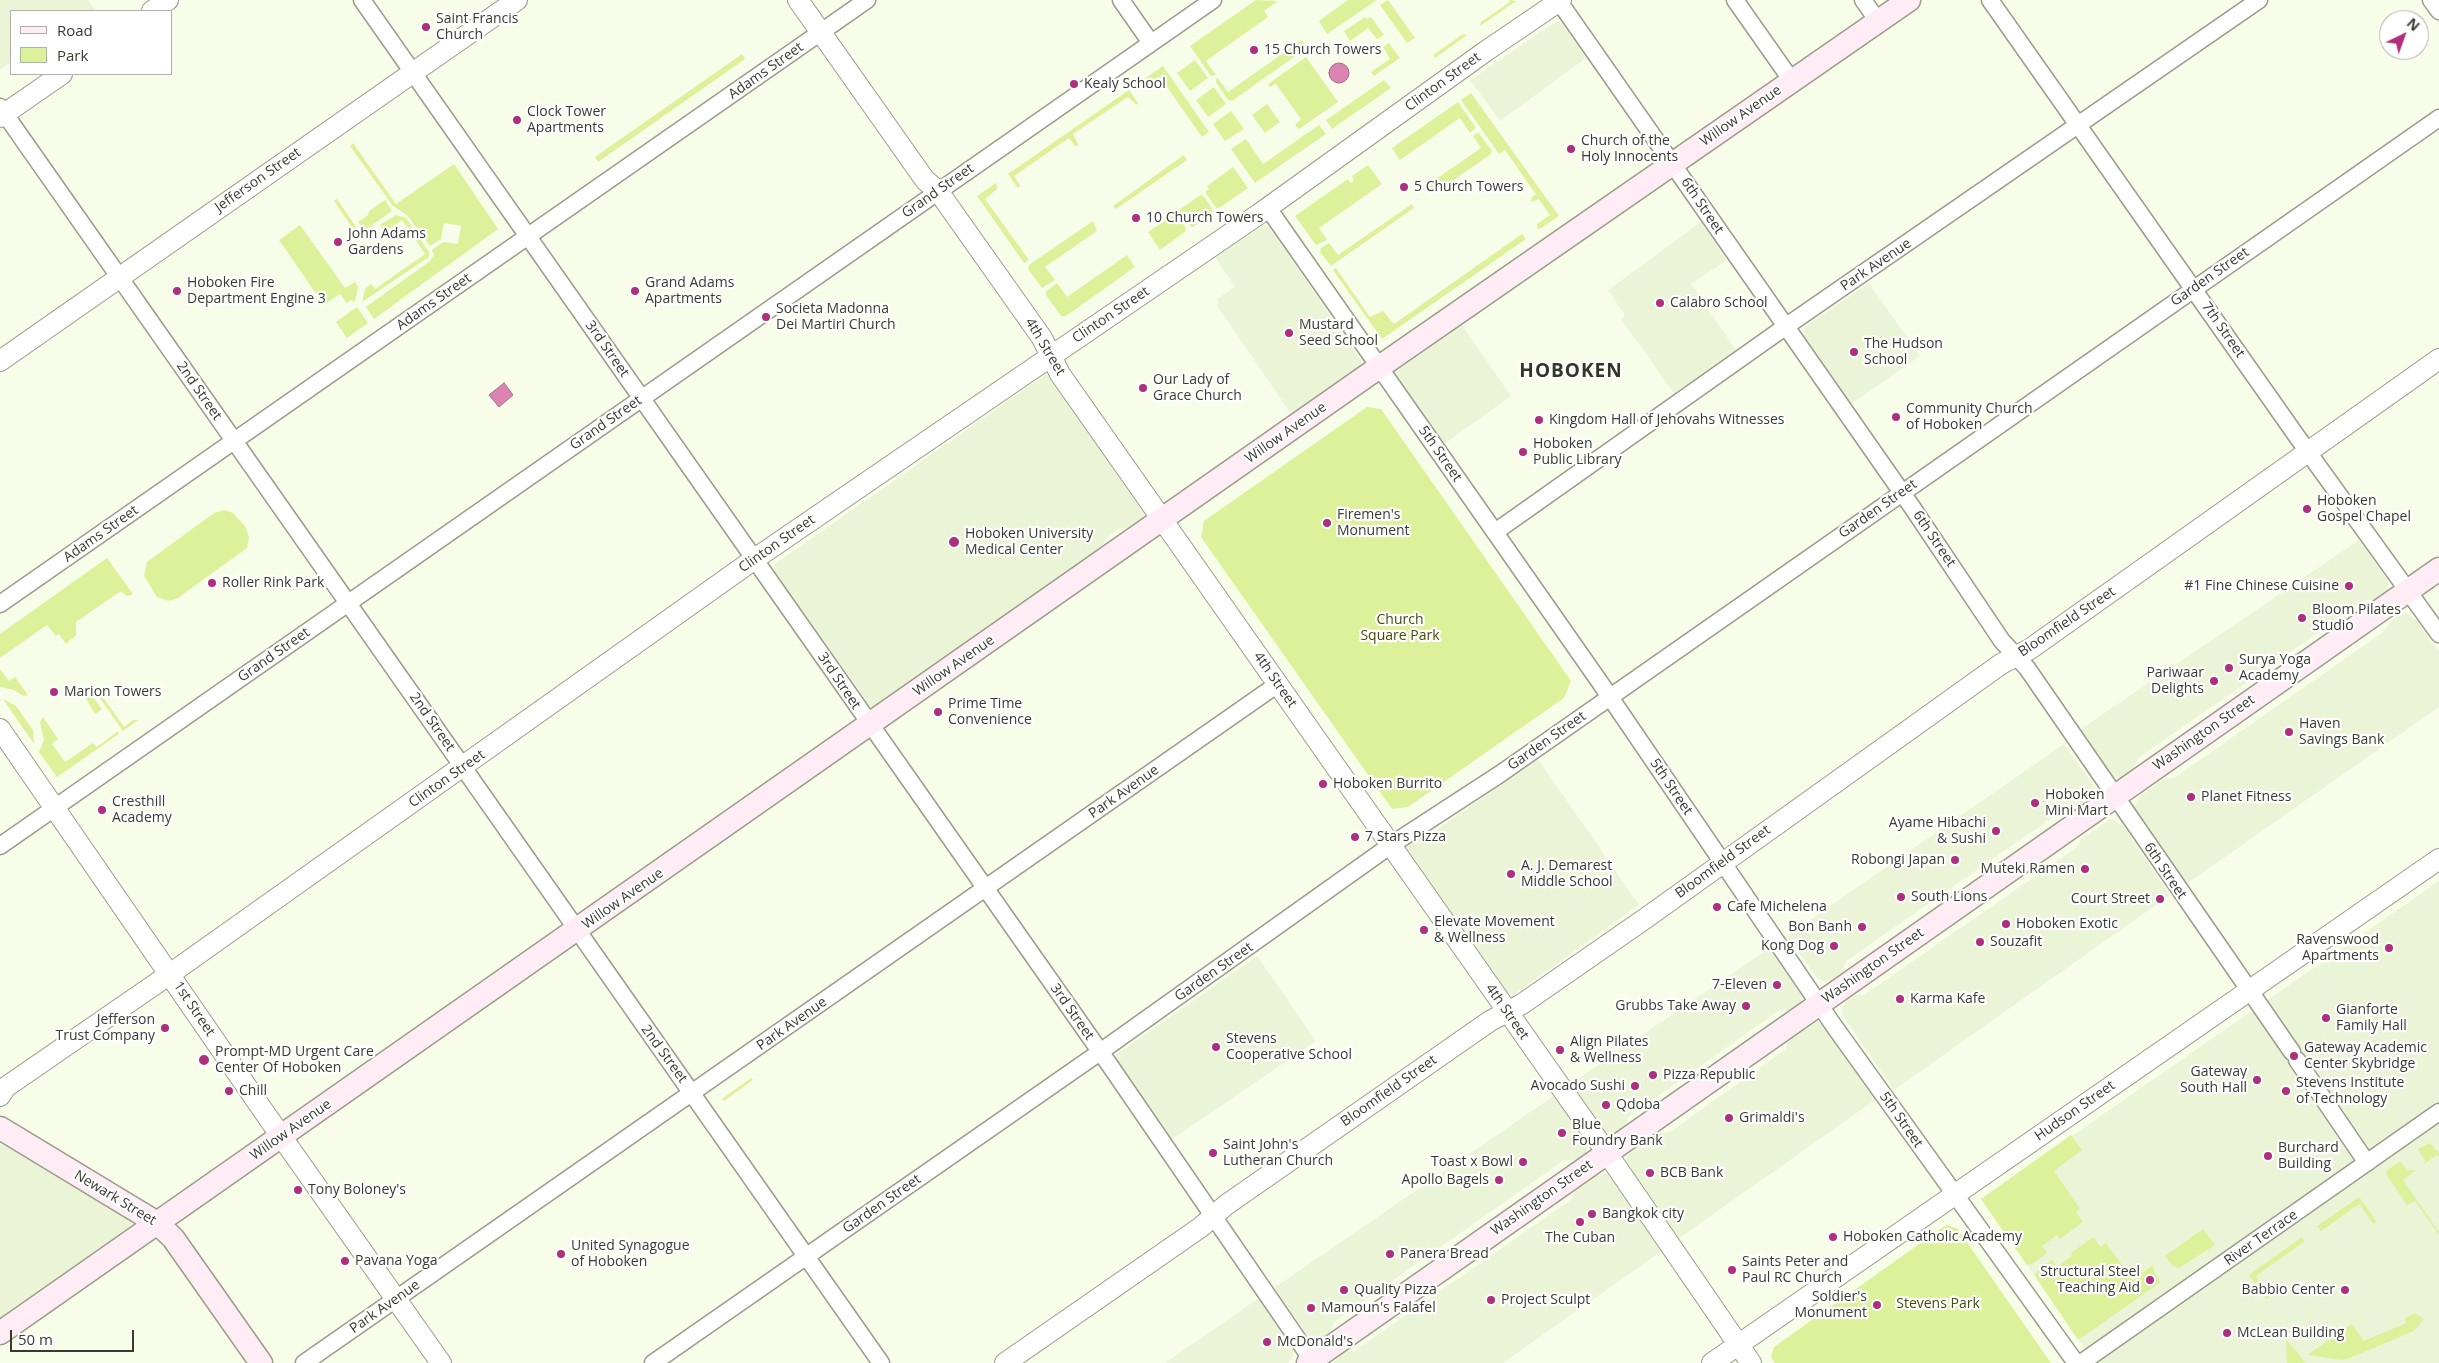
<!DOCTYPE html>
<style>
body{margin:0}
#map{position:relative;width:2439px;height:1363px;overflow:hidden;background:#f7fde8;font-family:"Open Sans",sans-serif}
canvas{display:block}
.legend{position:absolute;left:10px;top:10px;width:162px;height:65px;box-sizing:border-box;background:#fff;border:1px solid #b0b1ad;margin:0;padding:6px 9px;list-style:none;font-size:15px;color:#393b33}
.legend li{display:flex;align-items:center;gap:10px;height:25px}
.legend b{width:25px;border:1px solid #b0b1ad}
.north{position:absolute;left:2379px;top:10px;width:50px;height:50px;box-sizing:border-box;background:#fff;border:1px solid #b0b1ad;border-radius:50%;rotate:42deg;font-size:14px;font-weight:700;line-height:20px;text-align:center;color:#393b33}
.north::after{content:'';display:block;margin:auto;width:18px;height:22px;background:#ae2f7c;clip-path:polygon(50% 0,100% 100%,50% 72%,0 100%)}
.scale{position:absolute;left:10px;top:1330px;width:124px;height:22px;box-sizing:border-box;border:2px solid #393b33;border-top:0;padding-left:6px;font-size:15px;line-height:18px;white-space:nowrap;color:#393b33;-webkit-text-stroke:4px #fff;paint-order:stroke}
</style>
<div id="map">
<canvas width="2439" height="1363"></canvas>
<ul class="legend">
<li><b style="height:6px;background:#ffecf5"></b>Road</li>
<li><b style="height:14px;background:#ddf19b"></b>Park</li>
</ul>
<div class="north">N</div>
<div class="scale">50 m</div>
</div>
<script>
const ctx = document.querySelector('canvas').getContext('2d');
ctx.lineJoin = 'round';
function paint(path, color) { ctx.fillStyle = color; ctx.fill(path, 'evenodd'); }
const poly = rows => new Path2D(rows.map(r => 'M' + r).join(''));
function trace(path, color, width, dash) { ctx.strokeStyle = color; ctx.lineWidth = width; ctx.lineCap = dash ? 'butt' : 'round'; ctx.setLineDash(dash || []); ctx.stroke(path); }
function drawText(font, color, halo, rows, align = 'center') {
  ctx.font = font + ' "Open Sans",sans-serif'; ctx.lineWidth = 4.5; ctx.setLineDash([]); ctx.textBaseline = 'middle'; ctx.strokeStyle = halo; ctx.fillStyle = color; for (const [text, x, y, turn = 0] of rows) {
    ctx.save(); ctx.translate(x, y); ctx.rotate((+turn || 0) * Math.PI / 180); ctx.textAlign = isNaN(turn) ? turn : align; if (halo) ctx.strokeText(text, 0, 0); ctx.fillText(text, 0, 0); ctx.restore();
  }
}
const built = poly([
 [0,0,88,0,96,11,11,11,11,62,0,70],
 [1557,21,1562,24,1586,58,1500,121,1470,80],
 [1701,222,1727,260,1691,284,1736,350,1674,393,1621,319,1625,315,1608,290],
 [1263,225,1269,227,1362,362,1361,369,1293,417,1217,305,1219,304,1217,299,1235,287,1215,257],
 [1869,283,1920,356,1851,404,1804,336,1803,331,1806,326],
 [1462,325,1511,396,1443,445,1396,375,1401,368],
 [1045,375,1050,377,1145,512,1145,518,1130,528,1120,528,1105,539,1102,548,874,708,871,707,775,573,775,564],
 [2359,540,2388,581,2388,589,2385,594,2375,600,2365,600,2138,758,2133,770,2123,777,2112,777,2078,731],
 [2406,613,2416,620,2439,652,2439,707,2185,885,2134,809,2138,798,2164,779,2174,778,2382,633,2394,618],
 [2064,744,2095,787,2097,792,2091,800,2083,805,2072,805,2066,808,1846,961,1842,973,1833,979,1824,981,1817,978,1787,936],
 [1538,759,1639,905,1513,995,1507,996,1403,847,1430,829,1436,830],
 [2111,819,2122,825,2170,895,1894,1090,1843,1016,1842,1009,1845,1003,1855,995,1864,995,2076,848,2082,838],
 [2439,881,2439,1363,2095,1363,1981,1199],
 [1771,947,1802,992,1801,1002,1790,1010,1778,1011,1627,1118,1627,1123,1623,1128,1611,1135,1605,1133,1569,1085],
 [1257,956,1316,1041,1171,1140,1115,1060,1116,1055],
 [1816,1023,1825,1025,1878,1098,1678,1239,1628,1167,1626,1161,1628,1155,1657,1134,1670,1132,1785,1050,1788,1041],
 [1555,1095,1587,1141,1587,1150,1584,1155,1577,1160,1563,1161,1338,1319,1334,1323,1331,1332,1324,1337,1314,1340,1308,1336,1274,1288],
 [0,1143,130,1220,133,1224,132,1227,0,1320],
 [1607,1173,1612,1177,1663,1250,1503,1363,1333,1363,1344,1352,1355,1351,1572,1199,1574,1192,1596,1176],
 [1259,1298,1293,1345,1294,1354,1290,1361,1287,1363,1165,1363]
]);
const green = poly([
 [1256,0,1278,1,1264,11,1268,17,1206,61,1216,75,1211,76,1190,46],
 [1348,0,1377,0,1327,34,1319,21],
 [1388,0,1415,38,1407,43,1380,5],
 [1509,0,1516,1,1480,26,1481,22,1510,2],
 [1365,17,1367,19,1371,17,1384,35,1377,39,1368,28,1350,41,1344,31],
 [1463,34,1467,35,1435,58,1433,55],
 [1302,40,1307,48,1232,101,1228,100,1216,82,1217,77,1228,92],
 [1389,43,1400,58,1374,76,1371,72,1390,59,1383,47],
 [742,54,745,59,598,162,595,157],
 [1306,57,1338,102,1299,129,1295,125,1301,119,1276,84,1270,87,1268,84],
 [1195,60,1208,78,1190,91,1177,73],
 [1163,66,1209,132,1202,137,1160,77,1147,85,1140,82],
 [1384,80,1391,88,1332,129,1326,120],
 [1214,87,1226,104,1208,117,1196,100],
 [1129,90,1138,103,1137,105,1128,97,1073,134,1079,146,1075,146,1069,138,1014,176,1020,185,1019,188,1017,187,1008,174],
 [1471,93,1559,216,1538,230,1537,224,1550,215,1539,199,1531,202,1532,197,1536,194,1528,183,1505,150,1499,154,1461,100],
 [1458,102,1476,128,1470,133,1460,118,1400,160,1392,148],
 [1267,104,1280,122,1265,133,1252,115],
 [1231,111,1244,129,1225,141,1213,124],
 [1319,125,1326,134,1255,183,1231,149,1246,139,1263,164],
 [1478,132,1492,151,1491,154,1435,193,1429,184,1481,148,1473,136],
 [353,143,396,204,454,164,498,229,374,319,366,307,430,261,434,255,432,250,443,242,458,244,461,226,444,223,441,239,430,246,408,216,393,206,350,146],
 [1184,155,1187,160,1116,209,1113,206],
 [1368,165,1382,184,1319,228,1327,240,1316,245,1295,216,1348,179,1350,183,1354,181,1352,176],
 [1233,167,1248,188,1219,208,1216,208,1205,192,1209,189,1207,186],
 [996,183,997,189,985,199,1029,260,1024,263,977,196],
 [1202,194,1212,208,1212,213,1193,227,1190,226,1179,210],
 [337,199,361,234,358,236,334,201],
 [385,200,392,211,364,231,358,222,368,215,369,211],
 [1412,204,1414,208,1331,266,1320,252,1321,248,1329,243,1338,255],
 [1176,213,1186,228,1185,232,1160,250,1148,232],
 [396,215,406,218,414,230,411,233,402,220,385,232,380,225],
 [1093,221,1097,231,1045,267,1055,280,1042,288,1028,269,1029,265],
 [300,225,345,288,355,282,358,287,355,302,351,300,347,303,340,294,324,305,279,240],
 [1522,234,1526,239,1382,339,1333,270,1336,268,1370,317,1383,311,1394,324],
 [418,236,429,252,429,257,362,302,365,289,371,284,375,289,425,254,415,239],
 [1127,255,1135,267,1066,316,1061,316,1046,295,1046,291,1057,283,1067,297],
 [357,307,368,323,347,338,336,322],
 [1367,407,1381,409,1571,681,1564,698,1408,807,1392,809,1201,537,1204,521],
 [224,510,233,513,245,526,249,537,247,548,178,598,169,601,157,597,144,576,147,562,214,513],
 [107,558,133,594,127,596,122,592,118,593,76,622,76,635,66,644,59,634,56,636,47,625,0,658,0,634],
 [0,669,9,681,15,677,28,695,24,696,14,690,0,687],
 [93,683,124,727,133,720,138,720,123,731,90,684],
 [85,687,102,709,95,714,80,688],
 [3,699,16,706,33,730,34,744],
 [43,717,58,739,52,744,65,762,93,743,97,747,118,731,119,734,57,777,39,752,44,740,40,722],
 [751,1078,753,1080,724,1101,722,1099],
 [2071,1135,2082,1150,2054,1171,2080,1209,2076,1212,2083,1222,2060,1239,2057,1235,2042,1246,2047,1253,2032,1264,2027,1265,1981,1199],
 [2430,1143,2439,1153,2439,1157,2437,1155,2424,1164,2425,1161,2418,1149],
 [2400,1162,2408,1170,2416,1170,2403,1180,2439,1232,2439,1235,2415,1201,2407,1205,2386,1174,2388,1169],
 [2359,1197,2377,1222,2373,1224,2359,1204,2321,1231,2317,1226],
 [1946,1225,1957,1228,2051,1363,1775,1363,1771,1357,1774,1347],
 [2203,1229,2215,1245,2179,1268,2173,1266,2165,1256],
 [2093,1237,2101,1247,2106,1243,2133,1280,2153,1265,2154,1272,2161,1282,2078,1340,2035,1276,2038,1270,2052,1260,2057,1267,2072,1256,2071,1253],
 [2302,1237,2305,1241,2256,1276,2270,1297,2267,1299,2249,1275],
 [2415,1313,2424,1319,2414,1331,2350,1358,2342,1360,2307,1355,2352,1324,2364,1341,2406,1323,2405,1318],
 [2286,1339,2295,1351,2296,1350,2305,1363,2287,1363]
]);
const water = poly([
 '1329 73a10 10 0 1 1 20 0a10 10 0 1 1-20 0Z',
 [504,383,513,395,499,407,489,395,504,383]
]);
const minor = poly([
 [362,0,1111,1067,1314,1363],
 [1121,0,1151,43],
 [1558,0,1912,507,2002,641,2027,668,2292,1052],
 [1735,0,1792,81],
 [1863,0,1878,21],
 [1990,0,2298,438,2439,634],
 [2431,0,2439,11],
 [0,107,881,1363],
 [1268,208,1599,681,1834,1026,2076,1363],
 [1495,532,1785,327,2259,0],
 [0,604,867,0],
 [0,846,1213,0],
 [2297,1060,2367,1163],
 [304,1363,1278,684],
 [653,1363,1100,1052,1391,845,1500,774,2439,118],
 [2081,1363,2439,1112]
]);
const tertiary = poly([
 [798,0,925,180,938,191,1042,338,1060,374,1607,1153,1751,1363],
 [152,11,168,0],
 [0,117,62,74],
 [0,361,517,0],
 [0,729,269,1119,441,1363],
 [0,1096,6,1087,170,974,756,558,1259,214,1486,51,1561,0],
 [1005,1363,1201,1227,1226,1205,1490,1021,1522,1004,1646,918,2001,664,2030,649,2439,359],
 [1712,1363,2439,859]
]);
const secondary = poly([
 [0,1128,157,1223,173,1238,261,1363],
 [0,1333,1365,377,1909,0],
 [1308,1363,2439,569]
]);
const markers = [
 [426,27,5,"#ae2f7c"],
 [1254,50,5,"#ae2f7c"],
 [1074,84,5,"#ae2f7c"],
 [517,120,5,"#ae2f7c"],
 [1571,149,5,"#ae2f7c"],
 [1404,187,5,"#ae2f7c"],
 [1136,218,5,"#ae2f7c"],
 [338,242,5,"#ae2f7c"],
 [177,291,5,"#ae2f7c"],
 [635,291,5,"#ae2f7c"],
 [1660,303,5,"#ae2f7c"],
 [766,317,5,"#ae2f7c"],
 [1289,333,5,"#ae2f7c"],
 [1854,352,5,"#ae2f7c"],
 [1143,388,5,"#ae2f7c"],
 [1896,417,5,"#ae2f7c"],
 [1539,420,5,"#ae2f7c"],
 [1523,452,5,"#ae2f7c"],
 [2307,509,5,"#ae2f7c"],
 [1327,523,5,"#ae2f7c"],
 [954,542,6,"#ae2f7c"],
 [212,583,5,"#ae2f7c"],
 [2349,586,5,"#ae2f7c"],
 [2302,618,5,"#ae2f7c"],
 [2229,668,5,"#ae2f7c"],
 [2214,681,5,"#ae2f7c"],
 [54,692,5,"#ae2f7c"],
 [938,712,5,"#ae2f7c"],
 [2289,732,5,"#ae2f7c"],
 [1323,784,5,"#ae2f7c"],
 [2191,797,5,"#ae2f7c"],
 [2035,803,5,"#ae2f7c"],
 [102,810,5,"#ae2f7c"],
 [1996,831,5,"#ae2f7c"],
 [1355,837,5,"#ae2f7c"],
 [1955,860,5,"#ae2f7c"],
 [2085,869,5,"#ae2f7c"],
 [1511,874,5,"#ae2f7c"],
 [1901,897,5,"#ae2f7c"],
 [2160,899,5,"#ae2f7c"],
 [1717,907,5,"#ae2f7c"],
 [2006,924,5,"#ae2f7c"],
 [1862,927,5,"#ae2f7c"],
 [1424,930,5,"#ae2f7c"],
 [1980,942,5,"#ae2f7c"],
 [1834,946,5,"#ae2f7c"],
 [2389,948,5,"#ae2f7c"],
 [1777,985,5,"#ae2f7c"],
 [1900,999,5,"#ae2f7c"],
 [1746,1006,5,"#ae2f7c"],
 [2326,1018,5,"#ae2f7c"],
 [165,1028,5,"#ae2f7c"],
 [1216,1047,5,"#ae2f7c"],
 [1560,1050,5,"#ae2f7c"],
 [2294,1056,5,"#ae2f7c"],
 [204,1060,6,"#ae2f7c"],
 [1653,1075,5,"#ae2f7c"],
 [2257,1080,5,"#ae2f7c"],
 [1635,1086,5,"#ae2f7c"],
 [229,1091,5,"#ae2f7c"],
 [2286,1091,5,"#ae2f7c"],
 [1606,1105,5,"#ae2f7c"],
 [1729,1118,5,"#ae2f7c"],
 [1562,1133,5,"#ae2f7c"],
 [1213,1153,5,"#ae2f7c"],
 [2268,1156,5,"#ae2f7c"],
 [1523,1162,5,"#ae2f7c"],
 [1650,1173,5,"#ae2f7c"],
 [1499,1180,5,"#ae2f7c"],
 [298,1190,5,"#ae2f7c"],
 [1592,1214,5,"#ae2f7c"],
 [1580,1222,5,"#ae2f7c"],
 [1833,1237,5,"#ae2f7c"],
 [561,1254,5,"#ae2f7c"],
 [1390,1254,5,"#ae2f7c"],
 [345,1261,5,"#ae2f7c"],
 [1732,1270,5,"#ae2f7c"],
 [2150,1280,5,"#ae2f7c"],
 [1344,1290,5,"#ae2f7c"],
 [2345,1290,5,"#ae2f7c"],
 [1491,1300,5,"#ae2f7c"],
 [1877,1305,5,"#ae2f7c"],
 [1311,1308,5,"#ae2f7c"],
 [2227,1333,5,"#ae2f7c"],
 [1267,1342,5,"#ae2f7c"]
];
const poiNames = [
 ["Saint Francis",436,19],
 ["Church",436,35],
 ["15 Church Towers",1264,50],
 ["Kealy School",1084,84],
 ["Clock Tower",527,112],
 ["Apartments",527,128],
 ["Church of the",1581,141],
 ["Holy Innocents",1581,157],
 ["5 Church Towers",1414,187],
 ["10 Church Towers",1146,218],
 ["John Adams",348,234],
 ["Gardens",348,250],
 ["Hoboken Fire",187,283],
 ["Department Engine 3",187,299],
 ["Grand Adams",645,283],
 ["Apartments",645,299],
 ["Calabro School",1670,303],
 ["Societa Madonna",776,309],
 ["Dei Martiri Church",776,325],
 ["Mustard",1299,325],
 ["Seed School",1299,341],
 ["The Hudson",1864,344],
 ["School",1864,360],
 ["Our Lady of",1153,380],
 ["Grace Church",1153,396],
 ["Community Church",1906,409],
 ["of Hoboken",1906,425],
 ["Kingdom Hall of Jehovahs Witnesses",1549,420],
 ["Hoboken",1533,444],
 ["Public Library",1533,460],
 ["Hoboken",2317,501],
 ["Gospel Chapel",2317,517],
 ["Firemen's",1337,515],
 ["Monument",1337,531],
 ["Hoboken University",965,534],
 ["Medical Center",965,550],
 ["Roller Rink Park",222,583],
 ["#1 Fine Chinese Cuisine",2339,586,"right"],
 ["Bloom Pilates",2312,610],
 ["Studio",2312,626],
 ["Surya Yoga",2239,660],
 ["Academy",2239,676],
 ["Pariwaar",2204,673,"right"],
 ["Delights",2204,689,"right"],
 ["Marion Towers",64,692],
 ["Prime Time",948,704],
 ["Convenience",948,720],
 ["Haven",2299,724],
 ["Savings Bank",2299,740],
 ["Hoboken Burrito",1333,784],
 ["Hoboken",2045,795],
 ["Mini Mart",2045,811],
 ["Planet Fitness",2201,797],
 ["Cresthill",112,802],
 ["Academy",112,818],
 ["Ayame Hibachi",1986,823,"right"],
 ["& Sushi",1986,839,"right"],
 ["7 Stars Pizza",1365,837],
 ["Robongi Japan",1945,860,"right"],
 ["A. J. Demarest",1521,866],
 ["Middle School",1521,882],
 ["Muteki Ramen",2075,869,"right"],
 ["South Lions",1911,897],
 ["Court Street",2150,899,"right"],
 ["Cafe Michelena",1727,907],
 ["Elevate Movement",1434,922],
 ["& Wellness",1434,938],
 ["Hoboken Exotic",2016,924],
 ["Bon Banh",1852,927,"right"],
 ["Ravenswood",2379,940,"right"],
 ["Apartments",2379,956,"right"],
 ["Souzafit",1990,942],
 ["Kong Dog",1824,946,"right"],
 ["7-Eleven",1767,985,"right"],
 ["Karma Kafe",1910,999],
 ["Grubbs Take Away",1736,1006,"right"],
 ["Gianforte",2336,1010],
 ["Family Hall",2336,1026],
 ["Jefferson",155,1020,"right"],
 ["Trust Company",155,1036,"right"],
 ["Stevens",1226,1039],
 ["Cooperative School",1226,1055],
 ["Align Pilates",1570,1042],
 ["& Wellness",1570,1058],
 ["Gateway Academic",2304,1048],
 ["Center Skybridge",2304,1064],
 ["Prompt-MD Urgent Care",215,1052],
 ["Center Of Hoboken",215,1068],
 ["Gateway",2247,1072,"right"],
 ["South Hall",2247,1088,"right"],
 ["Pizza Republic",1663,1075],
 ["Stevens Institute",2296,1083],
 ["of Technology",2296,1099],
 ["Avocado Sushi",1625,1086,"right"],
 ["Chill",239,1091],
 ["Qdoba",1616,1105],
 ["Grimaldi's",1739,1118],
 ["Blue",1572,1125],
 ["Foundry Bank",1572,1141],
 ["Saint John's",1223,1145],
 ["Lutheran Church",1223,1161],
 ["Burchard",2278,1148],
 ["Building",2278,1164],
 ["Toast x Bowl",1513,1162,"right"],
 ["BCB Bank",1660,1173],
 ["Apollo Bagels",1489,1180,"right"],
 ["Tony Boloney's",308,1190],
 ["Bangkok city",1602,1214],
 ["Hoboken Catholic Academy",1843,1237],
 ["The Cuban",1580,1238,"center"],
 ["United Synagogue",571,1246],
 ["of Hoboken",571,1262],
 ["Panera Bread",1400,1254],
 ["Pavana Yoga",355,1261],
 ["Saints Peter and",1742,1262],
 ["Paul RC Church",1742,1278],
 ["Structural Steel",2140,1272,"right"],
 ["Teaching Aid",2140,1288,"right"],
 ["Quality Pizza",1354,1290],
 ["Babbio Center",2335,1290,"right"],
 ["Soldier's",1867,1297,"right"],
 ["Monument",1867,1313,"right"],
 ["Project Sculpt",1501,1300],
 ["Mamoun's Falafel",1321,1308],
 ["McLean Building",2237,1333],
 ["McDonald's",1277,1342]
];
const streetNames = [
 ["Adams Street",766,71,-35],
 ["Clinton Street",1443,82,-36],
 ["Willow Avenue",1741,116,-35],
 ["Jefferson Street",258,180,-35],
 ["Grand Street",938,191,-35],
 ["6th Street",1702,206,56],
 ["Park Avenue",1876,265,-34],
 ["Garden Street",2210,277,-35],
 ["Adams Street",434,302,-35],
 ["Clinton Street",1111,315,-34],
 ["7th Street",2223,330,55],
 ["4th Street",1045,347,59],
 ["3rd Street",607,349,55],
 ["2nd Street",199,391,55],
 ["Grand Street",606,423,-35],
 ["Willow Avenue",1286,433,-35],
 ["5th Street",1440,454,55],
 ["Garden Street",1878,509,-35],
 ["Adams Street",101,534,-35],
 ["6th Street",1934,539,56],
 ["Clinton Street",777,544,-35],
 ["Bloomfield Street",2067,622,-34],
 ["Grand Street",274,655,-35],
 ["Willow Avenue",954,666,-35],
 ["4th Street",1275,680,55],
 ["3rd Street",839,681,56],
 ["2nd Street",432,722,55],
 ["Washington Street",2204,733,-35],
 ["Garden Street",1547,741,-35],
 ["Clinton Street",447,779,-35],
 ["5th Street",1671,787,56],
 ["Park Avenue",1124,792,-35],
 ["Bloomfield Street",1723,862,-36],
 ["6th Street",2165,871,56],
 ["Willow Avenue",623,899,-35],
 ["Washington Street",1873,966,-35],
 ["Garden Street",1214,972,-35],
 ["1st Street",194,1009,56],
 ["3rd Street",1072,1012,55],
 ["4th Street",1507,1012,55],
 ["Park Avenue",792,1024,-35],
 ["2nd Street",664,1054,54],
 ["Bloomfield Street",1389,1091,-35],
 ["Hudson Street",2075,1111,-35],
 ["5th Street",1901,1120,55],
 ["Willow Avenue",291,1130,-35],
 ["Newark Street",115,1198,31],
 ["Washington Street",1542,1198,-35],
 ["Garden Street",882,1204,-35],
 ["River Terrace",2261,1238,-35],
 ["Park Avenue",385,1307,-35]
];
const parkNames = [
 ["Church",1400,620],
 ["Square Park",1400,636],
 ["Stevens Park",1938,1304]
];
const districtNames = [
 ["HOBOKEN",1571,372]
];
paint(built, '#ecf4d8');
paint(green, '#ddf19b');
paint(water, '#db83b1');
trace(water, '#aa6d8b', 1);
trace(minor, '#989d8a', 19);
trace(tertiary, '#989d8a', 22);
trace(secondary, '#989d8a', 25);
trace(minor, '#fff', 16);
trace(tertiary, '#fff', 20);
trace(secondary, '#ffecf5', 22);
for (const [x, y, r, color] of markers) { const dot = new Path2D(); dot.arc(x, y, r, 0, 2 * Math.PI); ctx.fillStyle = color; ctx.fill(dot); trace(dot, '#fff', 2); }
drawText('14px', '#393b33', '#fff', poiNames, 'left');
drawText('14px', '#393b33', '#fff', streetNames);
drawText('14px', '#434e05', '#fff', parkNames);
ctx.letterSpacing = '1px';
drawText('bold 19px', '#333727', '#fff', districtNames);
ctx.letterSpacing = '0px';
</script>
